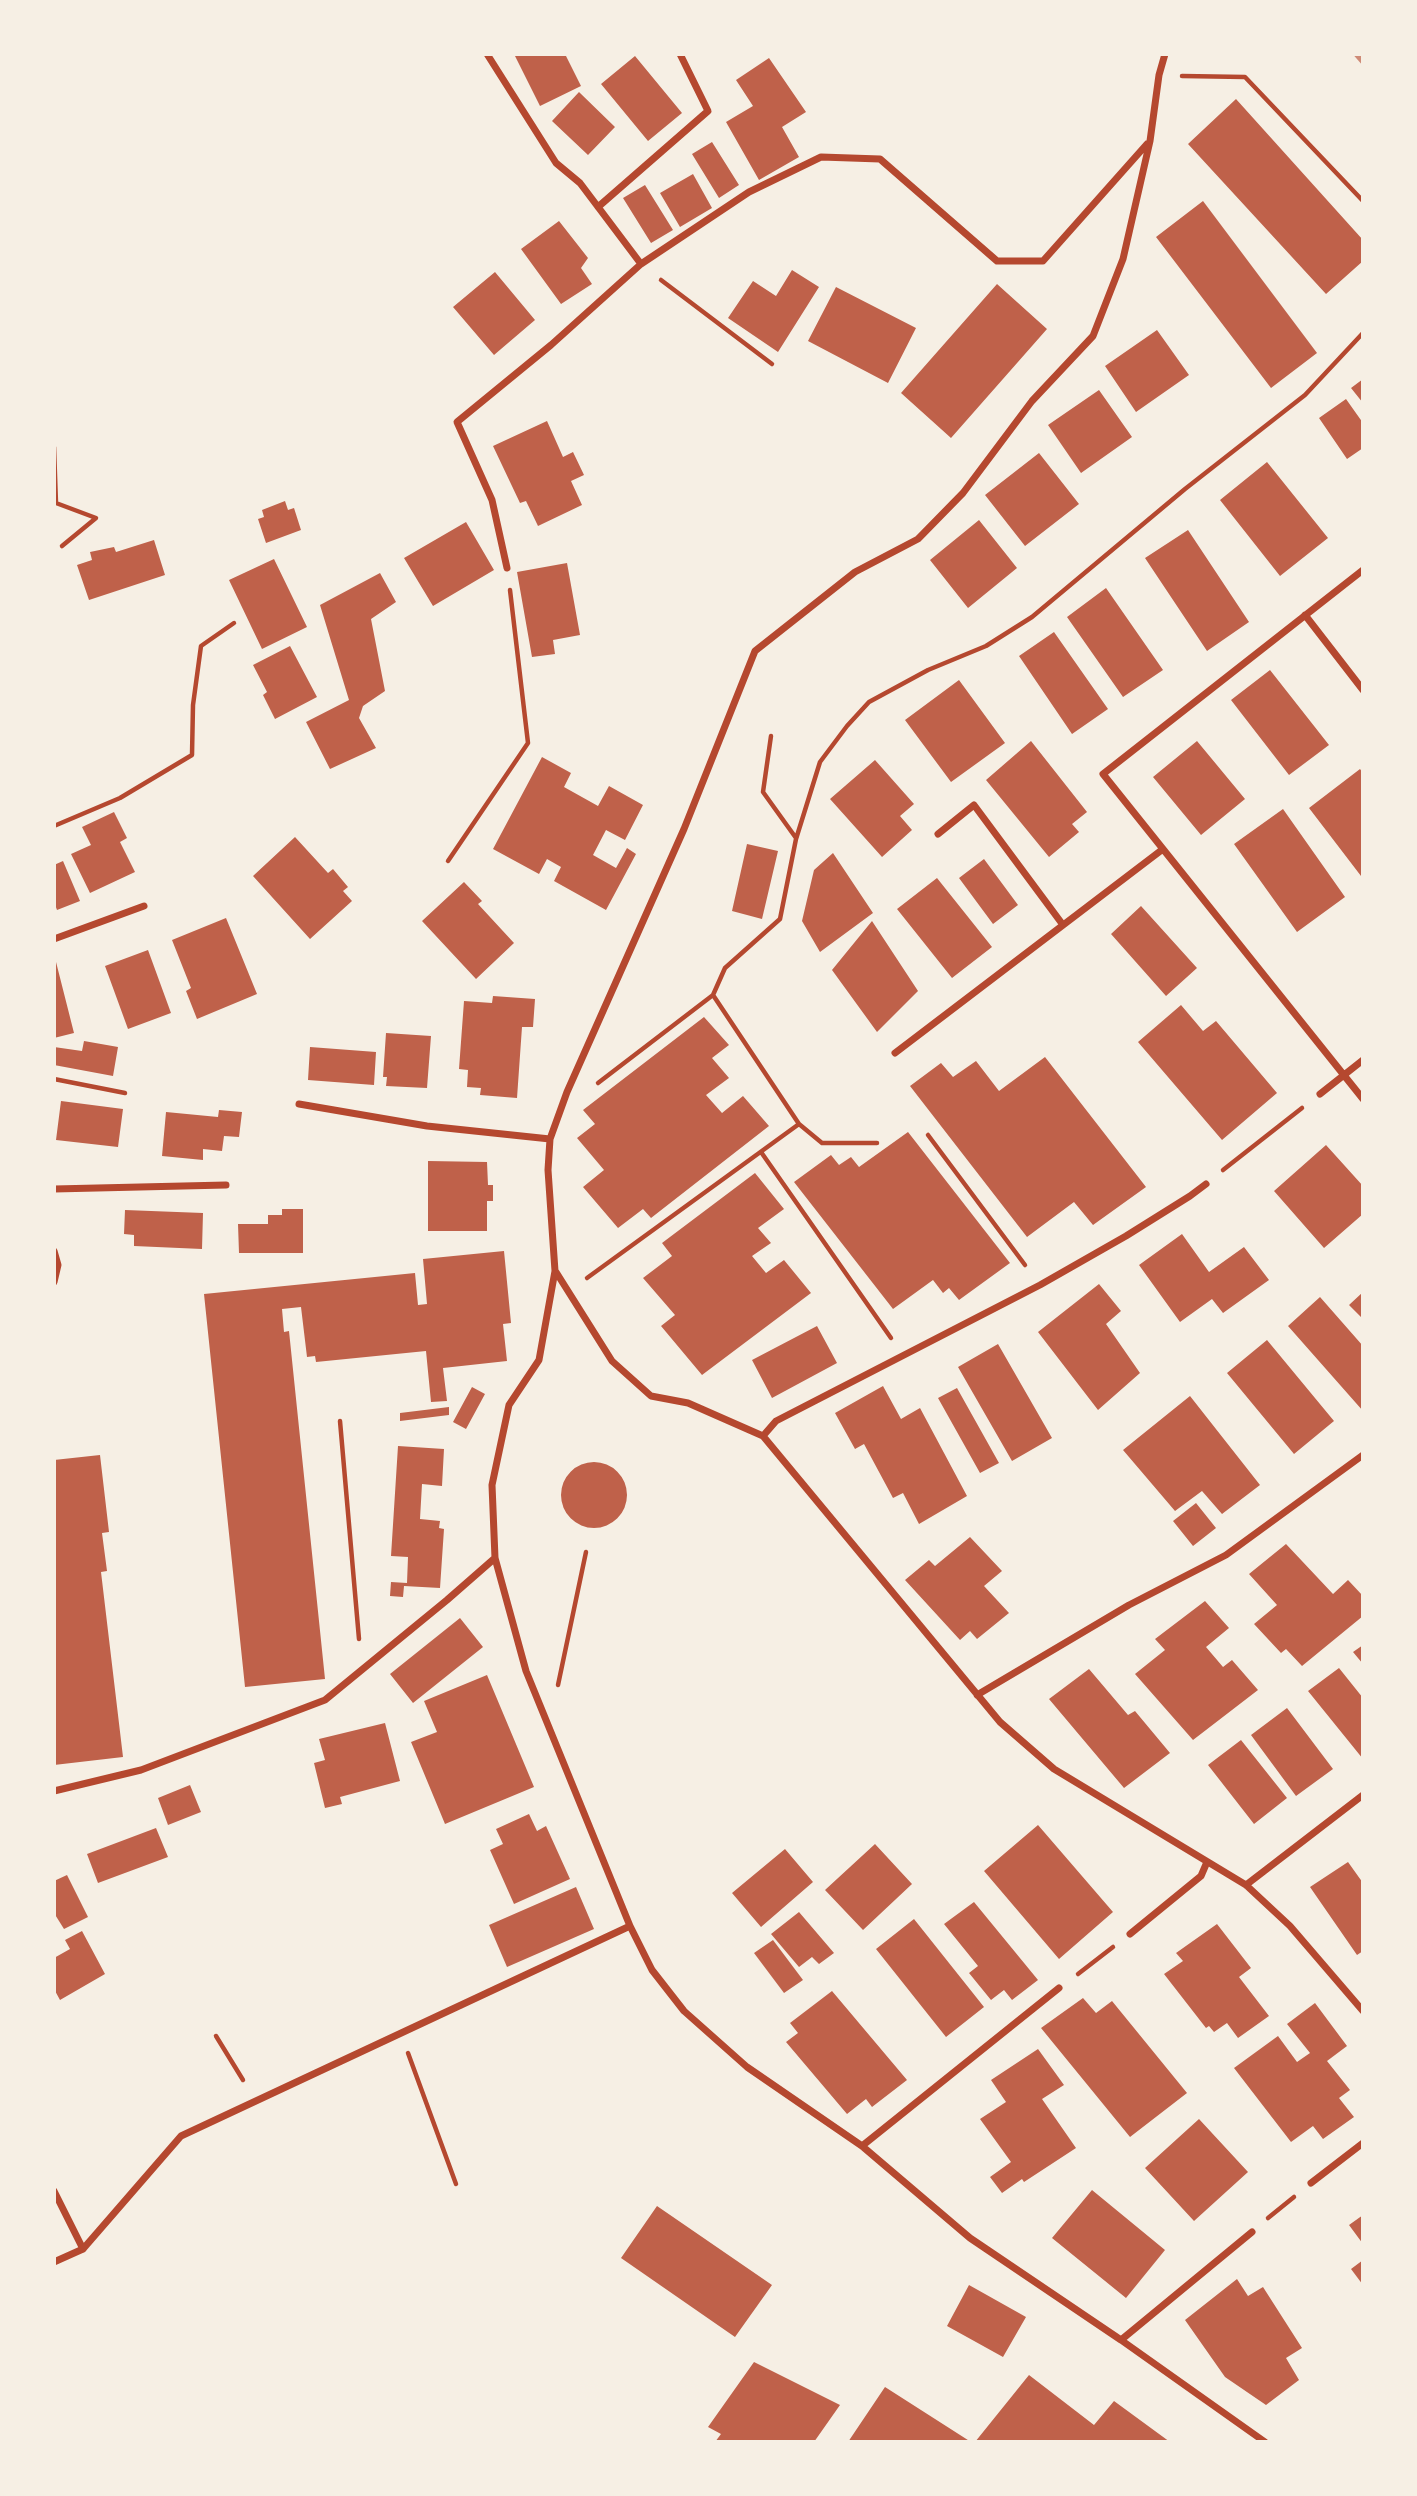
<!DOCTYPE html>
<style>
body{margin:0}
#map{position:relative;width:1417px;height:2496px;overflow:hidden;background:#f6efe4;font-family:Cabin,sans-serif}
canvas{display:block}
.frame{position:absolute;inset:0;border:56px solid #f6efe4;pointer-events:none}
</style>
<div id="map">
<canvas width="1417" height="2496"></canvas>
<div class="frame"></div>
</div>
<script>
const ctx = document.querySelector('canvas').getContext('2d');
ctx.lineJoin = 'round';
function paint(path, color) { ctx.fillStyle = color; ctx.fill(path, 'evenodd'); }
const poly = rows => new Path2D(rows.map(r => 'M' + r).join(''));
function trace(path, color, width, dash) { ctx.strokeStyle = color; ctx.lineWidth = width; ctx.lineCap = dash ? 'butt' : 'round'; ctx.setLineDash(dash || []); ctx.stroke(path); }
const building = poly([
 [514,54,565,54,581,86,540,106],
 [635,56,682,113,648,141,601,84],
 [769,58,806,112,782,127,799,157,759,180,726,122,753,106,736,80],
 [579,92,615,127,588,155,552,121],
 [1236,99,1363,240,1363,261,1326,294,1188,144],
 [712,142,739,185,719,198,692,154],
 [693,174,712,208,680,227,660,193],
 [645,185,673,230,651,243,623,198],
 [1203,201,1317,353,1271,388,1156,237],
 [559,221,588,258,581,268,592,284,561,304,521,249],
 [792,270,819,287,778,352,728,318,753,281,776,296],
 [495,272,535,320,494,355,453,307],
 [997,284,1047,329,951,438,901,393],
 [836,287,916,328,888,383,808,341],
 [1157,330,1189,375,1136,412,1105,366],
 [1363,379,1363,403,1351,388],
 [1099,390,1132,437,1081,473,1048,425],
 [1346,399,1363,423,1363,448,1347,459,1319,418],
 [547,421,563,457,573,452,584,475,571,481,582,505,538,526,526,501,520,503,493,446],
 [1039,453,1079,504,1025,546,985,495],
 [1267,462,1328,538,1280,576,1220,500],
 [285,501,288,510,294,508,301,530,266,543,258,519,264,517,262,510],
 [979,520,1017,568,968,608,930,560],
 [466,522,494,570,433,606,404,558],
 [1188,530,1249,622,1207,651,1145,558],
 [154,540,165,575,89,600,77,565,92,560,90,552,114,547,116,552],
 [274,559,307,627,262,649,229,580],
 [567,563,580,635,553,640,555,654,532,657,517,572],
 [380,573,396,602,371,619,385,691,363,706,359,718,376,748,330,769,306,722,349,700,320,605],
 [1106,588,1163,670,1123,697,1067,617],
 [1054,632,1108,709,1072,734,1019,656],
 [290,646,317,697,275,719,263,695,267,692,253,665],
 [1270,670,1329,745,1289,775,1231,700],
 [959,680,1005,743,951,782,905,720],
 [1031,741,1087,812,1072,824,1079,832,1049,857,986,780],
 [1197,741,1245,799,1201,835,1153,777],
 [542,757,571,773,564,787,598,806,609,786,643,805,625,840,606,830,593,855,616,868,627,848,636,854,606,910,554,881,561,867,547,859,539,874,493,849],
 [875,760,914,804,900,816,912,830,882,857,830,799],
 [1360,769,1363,773,1361,876,1309,808],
 [1283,809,1345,897,1297,932,1234,844],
 [114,812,127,838,120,842,135,872,90,893,71,854,91,845,82,827],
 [295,837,328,873,333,869,348,887,343,891,352,901,310,939,253,876],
 [747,844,778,851,762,919,732,911],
 [833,853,873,913,820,952,802,921,814,870],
 [984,859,1018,905,993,924,959,878],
 [63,861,80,901,57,910,54,902,54,865],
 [937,878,992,947,952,978,897,909],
 [464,882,482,901,478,904,514,943,476,979,422,921],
 [1141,906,1197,968,1166,996,1111,934],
 [226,918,257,994,197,1019,186,991,191,988,172,940],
 [872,921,918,991,877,1032,832,970],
 [148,950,171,1013,128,1029,105,966],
 [55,958,74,1033,54,1038,54,959],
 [493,996,535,999,533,1027,522,1027,517,1098,480,1095,481,1088,467,1087,468,1070,459,1069,464,1001,492,1003],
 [1181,1005,1203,1031,1216,1021,1277,1093,1222,1140,1138,1042],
 [704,1017,729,1045,712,1058,729,1078,706,1095,722,1113,743,1096,769,1126,651,1218,643,1209,618,1228,583,1187,604,1170,577,1138,595,1124,583,1110],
 [386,1033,431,1036,427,1088,386,1086,387,1077,383,1077],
 [84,1041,118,1047,113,1076,54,1065,54,1047,82,1051],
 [310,1047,376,1052,374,1085,308,1080],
 [1045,1057,1146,1187,1093,1225,1074,1202,1027,1237,910,1086,941,1063,953,1077,976,1061,999,1091],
 [61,1101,123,1109,118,1147,56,1140],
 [219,1110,242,1112,239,1137,224,1136,222,1151,203,1149,203,1160,162,1156,166,1112,218,1117],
 [908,1132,1010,1263,959,1300,949,1288,943,1293,933,1280,893,1309,794,1182,831,1155,839,1165,851,1157,859,1167],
 [1326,1145,1363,1186,1363,1214,1324,1248,1274,1191],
 [428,1161,487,1162,488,1185,493,1185,493,1201,487,1201,487,1231,428,1231],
 [755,1173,784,1209,758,1228,771,1243,752,1256,766,1273,784,1260,811,1293,702,1375,661,1326,675,1315,643,1278,672,1256,662,1243],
 [282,1209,303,1209,303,1253,239,1253,238,1224,268,1224,268,1215,282,1215],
 [125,1210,203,1213,202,1249,134,1246,134,1235,124,1234],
 [1182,1234,1209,1272,1244,1247,1269,1280,1223,1313,1212,1299,1180,1322,1139,1265],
 [504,1251,511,1323,503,1324,507,1361,443,1368,447,1401,431,1402,426,1351,316,1362,315,1356,307,1357,301,1307,282,1309,284,1332,289,1331,325,1679,245,1687,204,1294,415,1273,418,1305,427,1304,423,1259],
 [1099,1284,1121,1311,1106,1324,1140,1373,1098,1410,1038,1332],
 [1363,1292,1363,1319,1349,1305],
 [1320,1297,1363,1346,1363,1411,1288,1326],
 [817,1326,837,1363,772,1398,752,1360],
 [1267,1340,1334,1421,1294,1454,1227,1373],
 [998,1344,1052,1438,1012,1461,958,1367],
 [883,1386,901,1419,920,1408,967,1496,919,1524,903,1493,893,1498,864,1444,855,1449,835,1413],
 [472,1387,485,1394,466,1429,453,1422],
 [957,1388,999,1463,980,1473,938,1398],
 [1190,1396,1260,1485,1222,1514,1202,1491,1175,1511,1123,1450],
 [449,1407,449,1415,400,1421,400,1413],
 [398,1446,444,1449,442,1486,422,1484,420,1519,440,1521,439,1528,444,1529,440,1588,404,1586,403,1597,390,1596,391,1582,407,1583,408,1557,391,1556],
 [100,1455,109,1532,102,1533,107,1571,101,1572,123,1757,54,1765,54,1460],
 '561 1495a33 33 0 1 1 66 0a33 33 0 1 1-66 0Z',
 [1196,1503,1216,1528,1193,1546,1173,1521],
 [970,1537,1002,1571,984,1586,1009,1613,977,1639,970,1631,960,1640,905,1580,929,1560,935,1566],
 [1286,1544,1333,1594,1348,1580,1363,1596,1363,1616,1302,1666,1286,1649,1281,1653,1254,1624,1277,1605,1249,1574],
 [1205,1601,1229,1628,1206,1647,1223,1667,1232,1660,1258,1690,1193,1740,1135,1674,1165,1650,1155,1639],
 [460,1618,483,1647,413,1703,390,1674],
 [1363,1645,1363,1664,1353,1652],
 [1339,1668,1363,1698,1363,1759,1308,1691],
 [1089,1669,1128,1715,1135,1711,1170,1753,1124,1788,1049,1699],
 [487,1675,534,1787,445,1824,411,1742,437,1732,424,1701],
 [1287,1708,1333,1769,1296,1796,1251,1735],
 [385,1723,400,1781,340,1797,342,1804,325,1808,314,1763,325,1760,319,1739],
 [1241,1740,1287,1798,1254,1824,1208,1765],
 [190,1785,201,1812,168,1825,158,1798],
 [529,1814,537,1831,546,1826,570,1879,514,1904,490,1850,503,1844,496,1829],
 [1038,1825,1113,1912,1059,1959,984,1871],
 [156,1828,168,1857,98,1883,87,1854],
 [875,1844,912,1884,863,1930,825,1890],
 [785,1849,813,1882,761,1927,732,1893],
 [1348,1862,1363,1883,1363,1951,1357,1955,1310,1887],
 [67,1875,88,1917,64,1929,54,1913,54,1881],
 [576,1887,594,1929,507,1967,489,1925],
 [974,1902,1038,1980,1012,2000,1004,1990,991,2000,969,1973,978,1966,944,1924],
 [799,1912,834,1953,819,1964,812,1957,799,1967,771,1934],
 [914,1919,984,2007,946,2037,876,1949],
 [1217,1924,1251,1968,1239,1977,1269,2016,1238,2038,1227,2023,1214,2032,1209,2026,1206,2028,1164,1974,1183,1961,1176,1953],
 [82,1931,105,1974,60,2000,54,1989,54,1958,70,1949,65,1940],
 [773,1940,803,1980,784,1993,754,1953],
 [832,1991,907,2080,872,2107,866,2099,847,2114,786,2042,798,2033,790,2023],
 [1083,1998,1096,2013,1112,2001,1187,2093,1130,2137,1041,2028],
 [1315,2003,1347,2046,1327,2061,1350,2090,1339,2098,1354,2117,1323,2139,1313,2126,1291,2142,1234,2068,1278,2036,1297,2062,1310,2053,1287,2024],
 [1038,2049,1064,2085,1042,2099,1076,2148,1024,2182,1022,2179,1002,2193,990,2177,1011,2162,980,2119,1006,2102,991,2080],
 [1199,2119,1248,2172,1194,2221,1145,2168],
 [1092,2190,1165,2250,1126,2298,1052,2238],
 [657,2206,772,2285,735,2337,621,2258],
 [1363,2215,1363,2244,1349,2225],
 [1363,2260,1363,2285,1351,2269],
 [1237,2279,1248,2296,1263,2287,1302,2348,1286,2358,1299,2380,1266,2405,1225,2377,1185,2320],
 [969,2285,1026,2317,1003,2357,947,2326],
 [754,2362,840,2405,814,2442,715,2442,721,2434,708,2427],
 [1029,2375,1094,2425,1114,2401,1170,2442,975,2442],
 [885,2387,971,2442,848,2442]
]);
const path = poly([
 [1182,76,1245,77,1363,201],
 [661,280,772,364],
 [54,447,56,503,96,518,62,546],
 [771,736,763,792,796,838],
 [54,826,120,798,192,755,193,705,201,646,234,623],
 [448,861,528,743,510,590],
 [54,1079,125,1093],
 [598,1083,713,995],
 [928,1135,1025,1265],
 [877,1143,822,1143,799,1124,713,995,725,968,780,919,796,839,820,762,847,726,869,702,928,670,986,646,1032,617,1185,489,1305,395,1363,333],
 [761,1152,891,1338],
 [1223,1170,1302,1108],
 [587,1278,799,1124],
 [340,1421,359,1639],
 [558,1685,586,1552],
 [1078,1974,1113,1947],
 [216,2036,243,2080],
 [408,2053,456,2184],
 [1268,2218,1294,2197]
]);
const minor = poly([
 [487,54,556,163,580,183,641,264],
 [598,207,708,111,680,54],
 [507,568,492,500,457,422,551,345,641,264,749,192,821,157,880,159,997,261,1043,261,1147,144],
 [1363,570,1103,774,1363,1099],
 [1305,615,1363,690],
 [938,834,974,805,1063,925],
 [54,939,144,906],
 [895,1053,1163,849],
 [1320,1094,1363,1060],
 [299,1104,427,1126,550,1139],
 [1206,1184,1190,1196,1126,1236,1040,1285,776,1421,763,1436,1000,1722,1054,1769,1246,1885,1290,1926,1363,2011],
 [54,1189,226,1185],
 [54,1251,58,1265,54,1282],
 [556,1272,612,1361,651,1396,688,1403,763,1436],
 [977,1695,1129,1605,1226,1555,1363,1455],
 [54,1791,141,1770,325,1700,447,1600,495,1558],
 [1246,1885,1363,1795],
 [630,1926,652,1970,684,2011,747,2067,862,2146,970,2238,1121,2340,1265,2442],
 [1130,1934,1201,1876,1207,1862],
 [862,2146,1059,1988],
 [1311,2183,1363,2143],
 [54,2191,83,2249],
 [54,2262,83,2249,181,2136,630,1926,526,1671,495,1558,492,1485,509,1405,539,1360,555,1271,548,1170,550,1139,567,1092,684,829,755,651,855,572,918,539,963,493,1032,401,1093,336,1123,259,1150,141,1159,75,1165,54],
 [1121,2340,1252,2232]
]);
const rail = poly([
 [1356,54,1363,62]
]);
paint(building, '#bf614a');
trace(path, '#b5482f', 4.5);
trace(minor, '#b5482f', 7);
trace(rail, '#cf8b77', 5);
</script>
